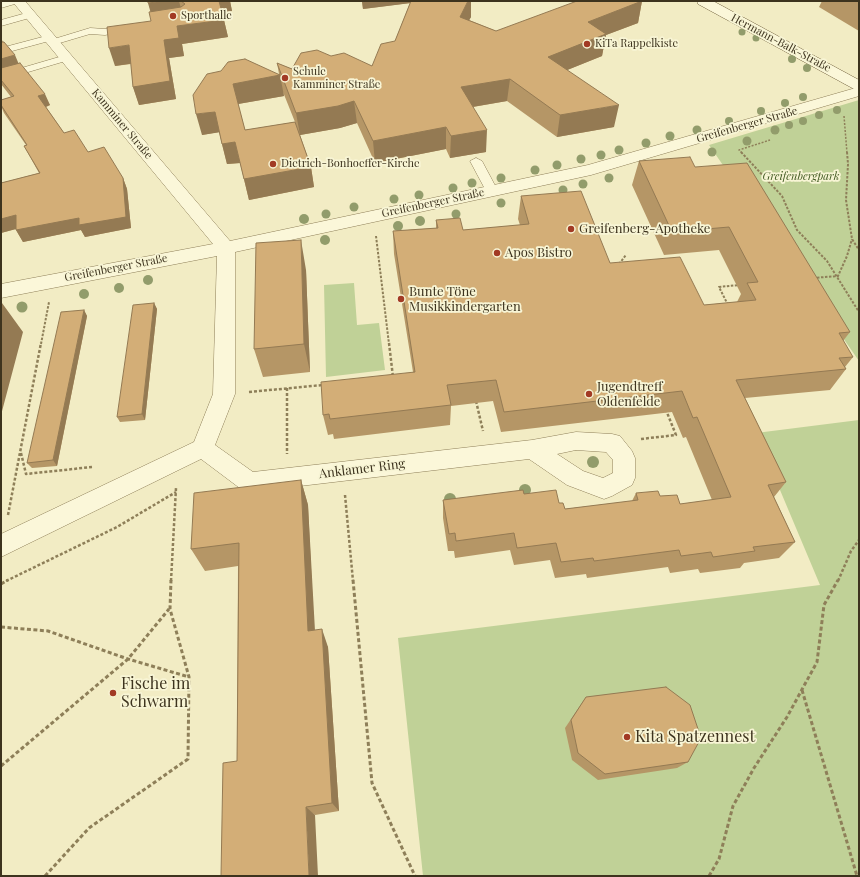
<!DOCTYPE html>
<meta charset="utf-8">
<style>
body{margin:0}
#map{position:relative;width:860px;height:877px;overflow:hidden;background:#f2ecc4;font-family:"Playfair Display",serif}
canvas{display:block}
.frame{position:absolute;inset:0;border:2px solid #3d331e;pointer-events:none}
</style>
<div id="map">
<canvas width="860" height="877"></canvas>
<div class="frame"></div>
</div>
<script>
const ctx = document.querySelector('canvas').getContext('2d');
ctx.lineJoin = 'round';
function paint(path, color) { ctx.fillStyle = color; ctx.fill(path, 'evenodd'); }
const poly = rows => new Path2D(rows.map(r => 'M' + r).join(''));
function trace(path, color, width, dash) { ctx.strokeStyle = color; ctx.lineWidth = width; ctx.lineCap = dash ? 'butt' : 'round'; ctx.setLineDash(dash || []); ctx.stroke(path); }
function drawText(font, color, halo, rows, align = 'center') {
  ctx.font = font + ' "Playfair Display",serif'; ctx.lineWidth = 3.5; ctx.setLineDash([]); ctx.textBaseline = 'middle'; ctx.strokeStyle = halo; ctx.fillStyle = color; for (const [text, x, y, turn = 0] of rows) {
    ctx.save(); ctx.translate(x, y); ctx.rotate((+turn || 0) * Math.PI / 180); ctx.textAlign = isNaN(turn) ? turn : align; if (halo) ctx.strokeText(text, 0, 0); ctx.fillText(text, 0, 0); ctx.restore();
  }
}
const green = poly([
 [859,100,859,361,709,145],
 [354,283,357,325,379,323,385,370,326,377,324,285],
 [859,420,859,876,423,876,398,638,820,585,756,433]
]);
const pathFar3 = poly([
 [844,116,847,153],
 [742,153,739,150,770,140]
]);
const pathFar2 = poly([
 [741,152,782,196,797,230,827,261,859,312],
 [847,152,848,164,846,200,852,239,859,250],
 [376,236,389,344],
 [619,264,626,255],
 [813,278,838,276,847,256,852,239],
 [728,305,719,287,739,285],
 [41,344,49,302]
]);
const pathFar1 = poly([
 [389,343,393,377],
 [287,388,287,454],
 [249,392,323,385],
 [476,401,483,431],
 [641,439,676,435,666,410],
 [21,453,26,474,92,467],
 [345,495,353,581],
 [8,515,41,343],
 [6,581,117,527,176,492],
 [171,581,176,488],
 [838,581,851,551,859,540]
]);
const path = poly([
 [353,580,372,783,415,876],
 [1,584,8,580],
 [1,627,48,631,128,659,189,677],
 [802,690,857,876],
 [1,766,128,659,169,609],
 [45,876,89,828,188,759,189,677,170,609,171,580],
 [709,876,719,859,733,806,754,768,787,717,817,662,824,605,838,580]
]);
const lane = poly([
 [5,1,19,1,18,3,1,8,1,2,5,1],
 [30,12,33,13,34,15,33,17,1,26,1,20,30,12],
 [128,25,131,26,133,28,131,30,105,35,90,34,53,45,50,44,49,41,1,54,1,48,50,35,53,36,54,39,90,28,105,29,128,25],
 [66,55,69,56,71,58,69,60,1,80,1,74,66,55],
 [476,158,482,161,498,191,496,194,492,195,488,194,486,191,470,161,476,158]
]);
const street = poly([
 [12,1,25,1,230,241,588,165,859,87,859,96,591,175,235,252,235,394,215,445,253,472,532,440,576,432,612,434,620,436,632,451,635,458,635,478,632,485,612,496,604,499,567,485,529,459,249,492,241,489,201,459,1,557,1,534,194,442,213,394,217,256,1,298,1,284,213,244,12,1],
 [576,450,606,452,613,460,613,473,603,478,583,471,557,454,576,450]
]);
const secondary = poly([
 [697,1,713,1,859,80,859,90,854,89,698,4,697,1]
]);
const trees = [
 [742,32,3.5],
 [756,38,3.5],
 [792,59,4],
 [807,68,4],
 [803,97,4],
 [785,103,4],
 [837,110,4],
 [761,111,4],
 [819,115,4],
 [729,121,4],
 [803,121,4],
 [789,125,4],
 [697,130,4.5],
 [775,130,4.5],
 [670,136,4.5],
 [747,141,4.5],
 [646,143,4.5],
 [619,150,4.5],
 [712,152,4.5],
 [601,155,4.5],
 [581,159,4.5],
 [557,165,4.5],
 [535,170,4.5],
 [501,178,4.5],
 [609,178,4.5],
 [472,183,4.5],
 [583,184,4.5],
 [453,188,4.5],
 [563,190,4.5],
 [419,195,4.5],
 [394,199,4.5],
 [501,203,4.5],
 [354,207,4.5],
 [326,214,4.5],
 [456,214,4.5],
 [304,219,5],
 [420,221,5],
 [398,226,5],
 [325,240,5],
 [148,280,5],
 [119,288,5],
 [84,294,5],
 [22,307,5.5],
 [593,462,6],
 [525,490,6],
 [450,499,6]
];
const wall = poly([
 [148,1,230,1,232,11,222,12,228,37,182,44,184,56,169,58,176,99,139,105,133,87,131,64,115,66,151,21,151,12],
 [362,1,471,1,471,17,469,20,496,31,642,1,638,23,606,35,602,56,567,70,614,127,557,137,507,101,473,107,486,152,450,158,446,149,375,163,357,123,340,128,300,135,311,167,314,187,249,200,240,163,227,164,219,132,202,135,207,74,279,74,277,63,292,69,331,56,372,66,395,41,410,3,363,9],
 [283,92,295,122,245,130,238,104,284,96],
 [822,1,859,1,859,31,819,7],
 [1,38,3,42,18,63,50,105,46,107,64,133,88,152,123,178,127,189,131,228,85,237,81,230,23,242,16,230,16,229,1,233,1,183,39,173,24,146,26,145,4,113,1,106,1,100,11,97,1,84],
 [639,161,695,167,850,332,843,341,853,357,845,367,846,369,830,390,745,398,786,482,774,497,795,542,779,558,744,563,740,568,700,573,698,569,670,573,668,567,587,578,586,574,555,578,550,560,514,565,510,550,455,558,454,551,448,551,443,518,443,500,524,494,559,503,565,509,632,501,636,493,660,496,680,504,712,500,686,437,683,438,672,412,501,432,493,401,451,406,450,425,334,439,333,434,328,435,323,415,413,372,394,254,393,231,436,228,436,220,463,230,520,225,518,219,521,196,610,263,704,305,737,302,741,294,719,250,664,255,632,185],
 [306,270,310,372,263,377,254,349],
 [154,303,157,309,145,420,120,422,117,417],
 [84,310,87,316,57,466,32,468,27,463],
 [301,480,308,505,314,630,328,647,339,811,315,815,237,761,238,566,205,571,191,549],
 [586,697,688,762,677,768,598,780,572,760,565,728]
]);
const shadedWall = poly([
 [165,1,179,1,183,17,153,21,148,3],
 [219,1,230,1,232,11,222,12],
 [362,1,427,1,363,9],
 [468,1,471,1,471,17,459,38,460,17],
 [642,1,638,23,606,35,602,56,545,79,548,57,588,22],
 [224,20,228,37,182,44,184,56,169,58,176,99,139,105,133,87,164,40,177,26],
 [129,45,135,63,115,66,109,48],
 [15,55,20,67,1,73,1,59],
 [280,75,284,96,238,104,233,84],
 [510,79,507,101,460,109,461,87],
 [45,94,50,105,43,108,38,96],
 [354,101,357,123,340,128,300,135,296,113],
 [619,105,614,127,557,137,560,115],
 [215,112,221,132,202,135,196,114],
 [446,127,446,149,375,163,373,141],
 [487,130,486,152,450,158,451,136],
 [235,142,240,163,227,164,222,144],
 [311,167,314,187,249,200,244,179],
 [123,178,127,189,131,228,85,237,81,230,23,242,16,230],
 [16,215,23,227,1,233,1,219],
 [301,240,306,270,310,372,304,344],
 [2,303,23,332,1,415,1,308],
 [154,303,157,309,145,420,142,414],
 [84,310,87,316,57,466,53,460],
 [301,480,308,505,316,649,308,631],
 [322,629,328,647,339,811,332,803],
 [306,807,315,815,318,876,309,876]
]);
const building = poly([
 [148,1,165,1,148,3,148,1],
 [181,1,219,1,224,20,177,26,179,38,164,40,170,81,133,87,129,45,109,48,107,27,151,21,149,12,181,7,185,4,181,1],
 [411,1,468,1,460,17,496,31,577,1,642,1,588,22,606,34,548,57,619,105,560,115,510,79,461,87,487,130,451,136,446,127,373,141,354,101,338,106,296,113,277,63,292,69,301,53,317,50,331,56,344,53,372,66,381,44,395,41,411,1],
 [1,42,4,42,15,55,1,59,1,42],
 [245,59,280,75,233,84,245,130,295,122,311,167,244,179,235,142,222,144,215,112,196,114,193,95,207,74,221,71,228,62,245,59],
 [20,63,45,94,38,96,64,133,74,130,88,152,104,147,123,178,126,217,79,225,79,218,16,230,16,215,1,219,1,183,40,173,24,146,27,145,1,105,1,100,14,96,1,80,1,68,20,63],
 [690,157,695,167,747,163,850,332,839,333,853,357,839,358,846,369,736,380,786,482,768,485,795,542,753,547,755,551,713,557,711,552,681,556,679,550,594,561,593,558,561,562,556,543,517,548,514,533,456,541,455,533,449,534,443,500,523,490,524,494,556,490,559,503,563,503,565,509,638,500,636,493,658,491,660,496,677,495,680,504,731,497,697,417,693,418,682,391,504,412,496,380,447,385,451,405,330,419,329,414,323,415,321,382,415,372,393,231,438,228,436,220,460,218,463,230,529,224,521,196,581,191,610,263,680,257,704,305,756,300,747,283,758,282,729,227,672,232,639,161,690,157],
 [301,240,304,344,254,349,256,243,301,240],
 [154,303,142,414,117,417,133,305,154,303],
 [84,310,53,460,27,463,61,312,84,310],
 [301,480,308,631,322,629,332,803,306,807,309,876,221,876,223,763,237,761,239,543,191,549,194,493,301,480],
 [666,687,690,705,701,738,688,762,605,774,578,753,571,720,586,697,666,687]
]);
const markers = [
 [173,16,4,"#a23a24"],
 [587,44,4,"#a23a24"],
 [285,78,4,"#a23a24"],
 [273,164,4,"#a23a24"],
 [571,229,4,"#a23a24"],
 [497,253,4,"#a23a24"],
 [401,299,4,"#a23a24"],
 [589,394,4,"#a23a24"],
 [113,693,4,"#a23a24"],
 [627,737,4,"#a23a24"]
];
const farPoinames = [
 ["Sporthalle",181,16],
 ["KiTa Rappelkiste",595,44],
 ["Schule",293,72],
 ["Kamminer Straße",293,85],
 ["Dietrich-Bonhoeffer-Kirche",281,164]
];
const farStreetnames = [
 ["Hermann-Balk-Straße",781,43,28],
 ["Kamminer Straße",122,124,50],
 ["Greifenberger Straße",747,125,-16],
 ["Greifenberger Straße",433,203,-12],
 ["Greifenberger Straße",116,268,-11]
];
const farParknames = [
 ["Greifenbergpark",801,177]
];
const poiNames = [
 ["Greifenberg-Apotheke",579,229],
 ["Apos Bistro",505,253],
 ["Bunte Töne",409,292],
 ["Musikkindergarten",409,307],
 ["Jugendtreff",597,387],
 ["Oldenfelde",597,402]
];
const streetNames = [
 ["Anklamer Ring",362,469,-7]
];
const nearPoinames = [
 ["Fische im",121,684],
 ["Schwarm",121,702],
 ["Kita Spatzennest",635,737]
];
paint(green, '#c0d197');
trace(lane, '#8e7f59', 1);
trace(street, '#8e7f59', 1);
trace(secondary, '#70603c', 1);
trace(pathFar3, '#8e7f59', 1.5, [2, 1.5]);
trace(pathFar2, '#8e7f59', 2, [2.5, 1.5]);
trace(pathFar1, '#8e7f59', 2.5, [3, 2]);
trace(path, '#8e7f59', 3, [4, 2.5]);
paint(lane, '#fbf7d9');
paint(street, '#fbf7d9');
paint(secondary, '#fbf7d9');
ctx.fillStyle = '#929c6b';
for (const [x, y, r] of trees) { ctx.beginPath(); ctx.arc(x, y, r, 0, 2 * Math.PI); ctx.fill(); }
paint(wall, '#b59666');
paint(shadedWall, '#947a53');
paint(building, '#d3ae77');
trace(building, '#947a53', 1);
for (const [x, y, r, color] of markers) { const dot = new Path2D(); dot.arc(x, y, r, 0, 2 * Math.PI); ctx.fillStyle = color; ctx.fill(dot); trace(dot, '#f8f5d5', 1.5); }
drawText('11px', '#3d331e', '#f8f5d5', farPoinames, 'left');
drawText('11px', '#3d331e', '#f8f5d5', farStreetnames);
drawText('italic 11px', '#435b23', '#f8f5d5', farParknames);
drawText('13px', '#3d331e', '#f8f5d5', poiNames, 'left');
drawText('13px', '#3d331e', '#f8f5d5', streetNames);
drawText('16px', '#3d331e', '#f8f5d5', nearPoinames, 'left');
</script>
